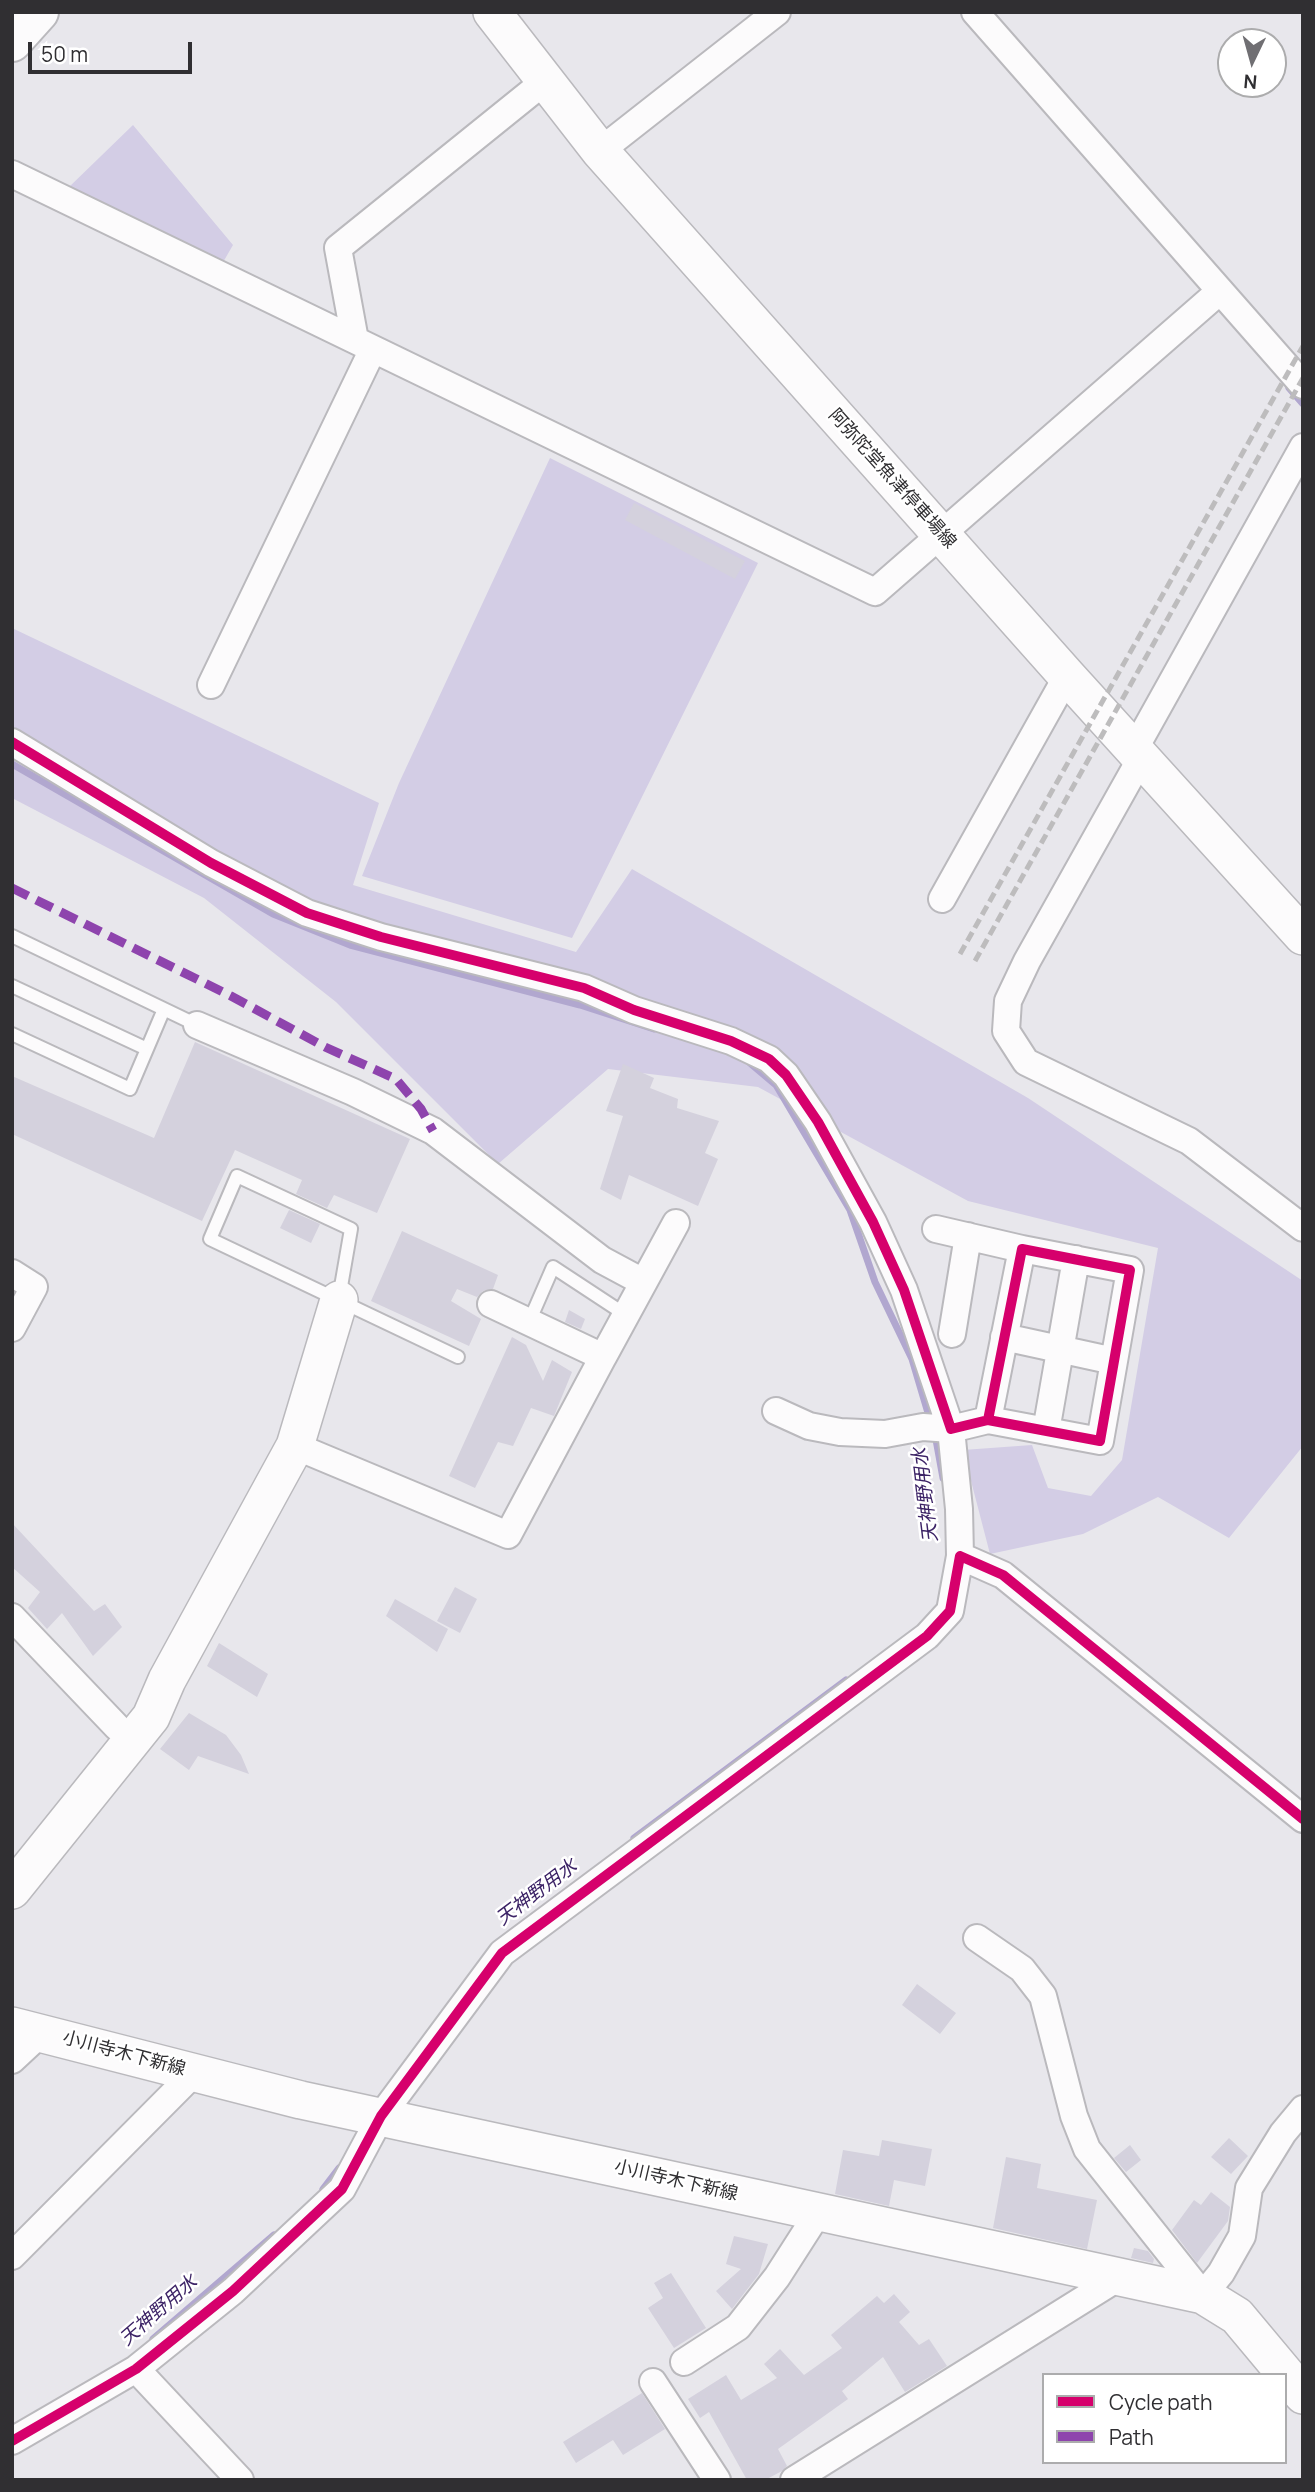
<!DOCTYPE html>
<meta charset="utf-8">
<style>
body{margin:0}
#map{position:relative;width:1315px;height:2492px;overflow:hidden;background:#e8e7ec;font-family:Manrope,sans-serif}
canvas{display:block}
.frame{position:absolute;inset:0;border:14px solid #302f32;pointer-events:none}
.legend{position:absolute;left:1042px;top:2373px;width:245px;height:91px;box-sizing:border-box;background:#fff;border:2px solid #acacad;margin:0;padding:9px 12px;list-style:none;font-size:21px;color:#302f32}
.legend li{display:flex;align-items:center;gap:14px;height:35px}
.legend b{width:35px;border:2px solid #acacad}
.north{position:absolute;left:1217px;top:28px;width:70px;height:70px;box-sizing:border-box;background:#fff;border:2px solid #acacad;border-radius:50%;rotate:185deg;font-size:19px;font-weight:700;line-height:28px;text-align:center;color:#302f32}
.north::after{content:'';display:block;margin:auto;width:24px;height:32px;background:#706f73;clip-path:polygon(50% 0,100% 100%,50% 72%,0 100%)}
.scale{position:absolute;left:28px;top:42px;width:164px;height:32px;box-sizing:border-box;border:4px solid #302f32;border-top:0;padding-left:9px;font-size:21px;line-height:24px;white-space:nowrap;color:#302f32;-webkit-text-stroke:5px #fff;paint-order:stroke}
</style>
<div id="map">
<canvas width="1315" height="2492"></canvas>
<div class="frame"></div>
<ul class="legend">
<li><b style="height:9px;background:#d6006c"></b>Cycle path</li>
<li><b style="height:9px;background:#8e44ad"></b>Path</li>
</ul>
<div class="north">N</div>
<div class="scale">50 m</div>
</div>
<script>
const ctx = document.querySelector('canvas').getContext('2d');
ctx.lineJoin = 'round';
function paint(path, color) { ctx.fillStyle = color; ctx.fill(path, 'evenodd'); }
const poly = rows => new Path2D(rows.map(r => 'M' + r).join(''));
function trace(path, color, width, dash) { ctx.strokeStyle = color; ctx.lineWidth = width; ctx.lineCap = dash ? 'butt' : 'round'; ctx.setLineDash(dash || []); ctx.stroke(path); }
function drawText(font, color, halo, rows, align = 'center') {
  ctx.font = font + ' Manrope,"Noto Sans JP",sans-serif'; ctx.lineWidth = 5; ctx.setLineDash([]); ctx.textBaseline = 'middle'; ctx.strokeStyle = halo; ctx.fillStyle = color; for (const [text, x, y, turn = 0] of rows) {
    ctx.save(); ctx.translate(x, y); ctx.rotate((+turn || 0) * Math.PI / 180); ctx.textAlign = isNaN(turn) ? turn : align; if (halo) ctx.strokeText(text, 0, 0); ctx.fillText(text, 0, 0); ctx.restore();
  }
}
const green = poly([
 [133,125,233,245,222,264,68,188],
 [550,458,758,563,572,938,362,876,399,783],
 [12,628,379,803,353,885,576,952,632,869,1028,1098,1303,1281,1303,1446,1229,1538,1158,1497,1083,1534,990,1554,963,1450,1032,1445,1048,1488,1091,1496,1122,1460,1158,1248,968,1201,758,1087,608,1069,498,1164,336,1002,204,898,12,798]
]);
const stream = poly([
 [1289,388,1303,404],
 [12,764,273,914,350,945,580,1005,654,1029],
 [750,1063,776,1085,850,1210,875,1282,912,1359,931,1423],
 [935,1434,943,1478],
 [634,1838,846,1680],
 [323,2189,339,2168],
 [153,2339,274,2235]
]);
const building = poly([
 [634,503,745,561,735,579,625,520],
 [195,1042,410,1139,377,1213,334,1195,327,1208,296,1194,302,1180,235,1150,202,1221,12,1134,12,1076,154,1138],
 [623,1064,654,1078,650,1088,678,1099,677,1108,719,1121,705,1153,718,1159,698,1206,629,1175,621,1200,600,1189,623,1116,606,1111],
 [289,1210,320,1224,311,1243,280,1228],
 [402,1231,498,1275,493,1289,483,1291,477,1297,457,1289,451,1301,481,1319,469,1346,371,1301],
 [569,1310,585,1319,581,1329,565,1322],
 [512,1337,526,1345,543,1381,552,1360,572,1372,554,1416,531,1408,513,1446,498,1442,475,1488,449,1476],
 [12,1523,94,1611,105,1604,122,1627,93,1656,62,1613,47,1629,28,1608,40,1592,12,1567],
 [455,1587,477,1599,460,1633,437,1621],
 [395,1599,448,1629,437,1652,386,1616],
 [219,1643,268,1674,257,1697,207,1666],
 [189,1713,226,1735,241,1755,249,1774,198,1756,189,1770,160,1749],
 [917,1984,956,2013,940,2034,902,2005],
 [1229,2138,1248,2156,1231,2174,1211,2157],
 [882,2140,932,2149,925,2186,894,2180,889,2206,835,2194,843,2150,879,2156],
 [1130,2145,1141,2160,1126,2172,1114,2158],
 [1006,2157,1041,2164,1037,2188,1097,2200,1087,2249,993,2228],
 [1211,2192,1230,2207,1228,2221,1197,2263,1172,2230,1194,2200,1201,2205],
 [734,2236,768,2244,759,2274,732,2309,716,2291,741,2269,726,2264],
 [1134,2248,1148,2251,1154,2259,1153,2263,1131,2258],
 [671,2273,706,2328,674,2348,648,2308,663,2298,654,2283],
 [894,2294,910,2312,899,2322,919,2345,929,2339,947,2366,905,2392,883,2357,842,2391,848,2399,778,2449,787,2466,782,2471,765,2480,747,2480,709,2412,700,2418,688,2399,726,2375,741,2400,777,2378,764,2364,780,2349,804,2375,842,2348,831,2335,877,2296,884,2303],
 [642,2393,665,2429,623,2455,613,2440,576,2463,563,2442]
]);
const lane = poly([
 [12,936,197,1025],
 [12,986,147,1049],
 [12,1034,130,1089,164,1009],
 [339,1298,351,1229,237,1176,210,1239,458,1357],
 [529,1322,553,1267,626,1315]
]);
const street = poly([
 [975,12,1303,385],
 [600,151,777,12],
 [12,174,875,592,1220,291],
 [355,340,338,248,545,81],
 [211,685,373,349],
 [12,742,211,863,307,913,381,937,584,988,634,1010,731,1041,769,1059,786,1075,818,1122,873,1222,904,1290,951,1429,988,1420,1100,1441,1130,1270,1022,1249,988,1420],
 [1134,750,1303,447],
 [1141,758,1027,961,1008,1001,1006,1031,1026,1062,1189,1141,1303,1228],
 [942,899,1067,676],
 [197,1025,353,1092,433,1131,602,1260,643,1282],
 [936,1229,1022,1249],
 [12,1273,34,1287,12,1328],
 [952,1334,968,1236],
 [1004,1337,1114,1361],
 [603,1357,676,1223],
 [776,1411,809,1426,840,1432,885,1434,923,1427,951,1429,959,1509,960,1556],
 [1046,1431,1076,1259],
 [295,1446,508,1535,603,1357,491,1304],
 [12,1617,117,1727],
 [977,1938,1022,1969,1043,1996,1074,2116,1087,2149,1203,2295,1221,2273,1242,2236,1249,2188,1283,2133,1303,2109],
 [12,2060,41,2033],
 [12,2256,194,2073],
 [684,2362,738,2327,777,2277,818,2213],
 [136,2369,240,2480],
 [653,2382,717,2480],
 [12,2441,136,2369,233,2291,342,2189,381,2116,502,1953,927,1636,950,1611,960,1556,1003,1575,1303,1819],
 [794,2480,1116,2279]
]);
const secondary = poly([
 [492,12,600,151,1067,676,1303,936],
 [12,1890,151,1717,167,1680,295,1446,339,1300],
 [12,2026,301,2100,1203,2295,1237,2316,1303,2395]
]);
const primary = poly([
 [12,42,39,12]
]);
const rail = poly([
 [960,954,1303,346],
 [975,961,1303,378]
]);
const quiet = poly([
 [12,888,231,996,325,1047,396,1079,421,1109,433,1131]
]);
const cycleway = poly([
 [12,742,211,863,307,913,381,937,584,988,634,1010,731,1041,769,1059,786,1075,818,1122,873,1222,904,1290,951,1429,988,1420,1100,1441,1130,1270,1022,1249,988,1420],
 [12,2441,136,2369,233,2291,342,2189,381,2116,502,1953,927,1636,950,1611,960,1556,1003,1575,1303,1819]
]);
const streetNames = [
 ["阿弥陀堂魚津停車場線",892,479,48],
 ["小川寺木下新線",124,2054,15],
 ["小川寺木下新線",676,2181,13]
];
const waterNames = [
 ["天神野用水",926,1495,-97],
 ["天神野用水",537,1893,-37],
 ["天神野用水",159,2311,-41]
];
paint(green, '#d3cde5');
trace(stream, '#b1a7cf', 7);
paint(building, '#d4d1dd');
trace(lane, '#bab9bd', 16);
trace(street, '#bab9bd', 30);
trace(secondary, '#bab9bd', 40);
trace(primary, '#bab9bd', 42);
trace(lane, '#fcfbfc', 12);
trace(street, '#fcfbfc', 26);
trace(secondary, '#fcfbfc', 37);
trace(primary, '#fcfbfc', 38);
trace(rail, '#bdbcbd', 5, [10, 5]);
trace(quiet, '#8e44ad', 9, [18, 9]);
trace(cycleway, '#d6006c', 10);
drawText('18px', '#302f32', '#fff', streetNames);
drawText('italic 19px', '#3c2366', '#fff', waterNames);
</script>
